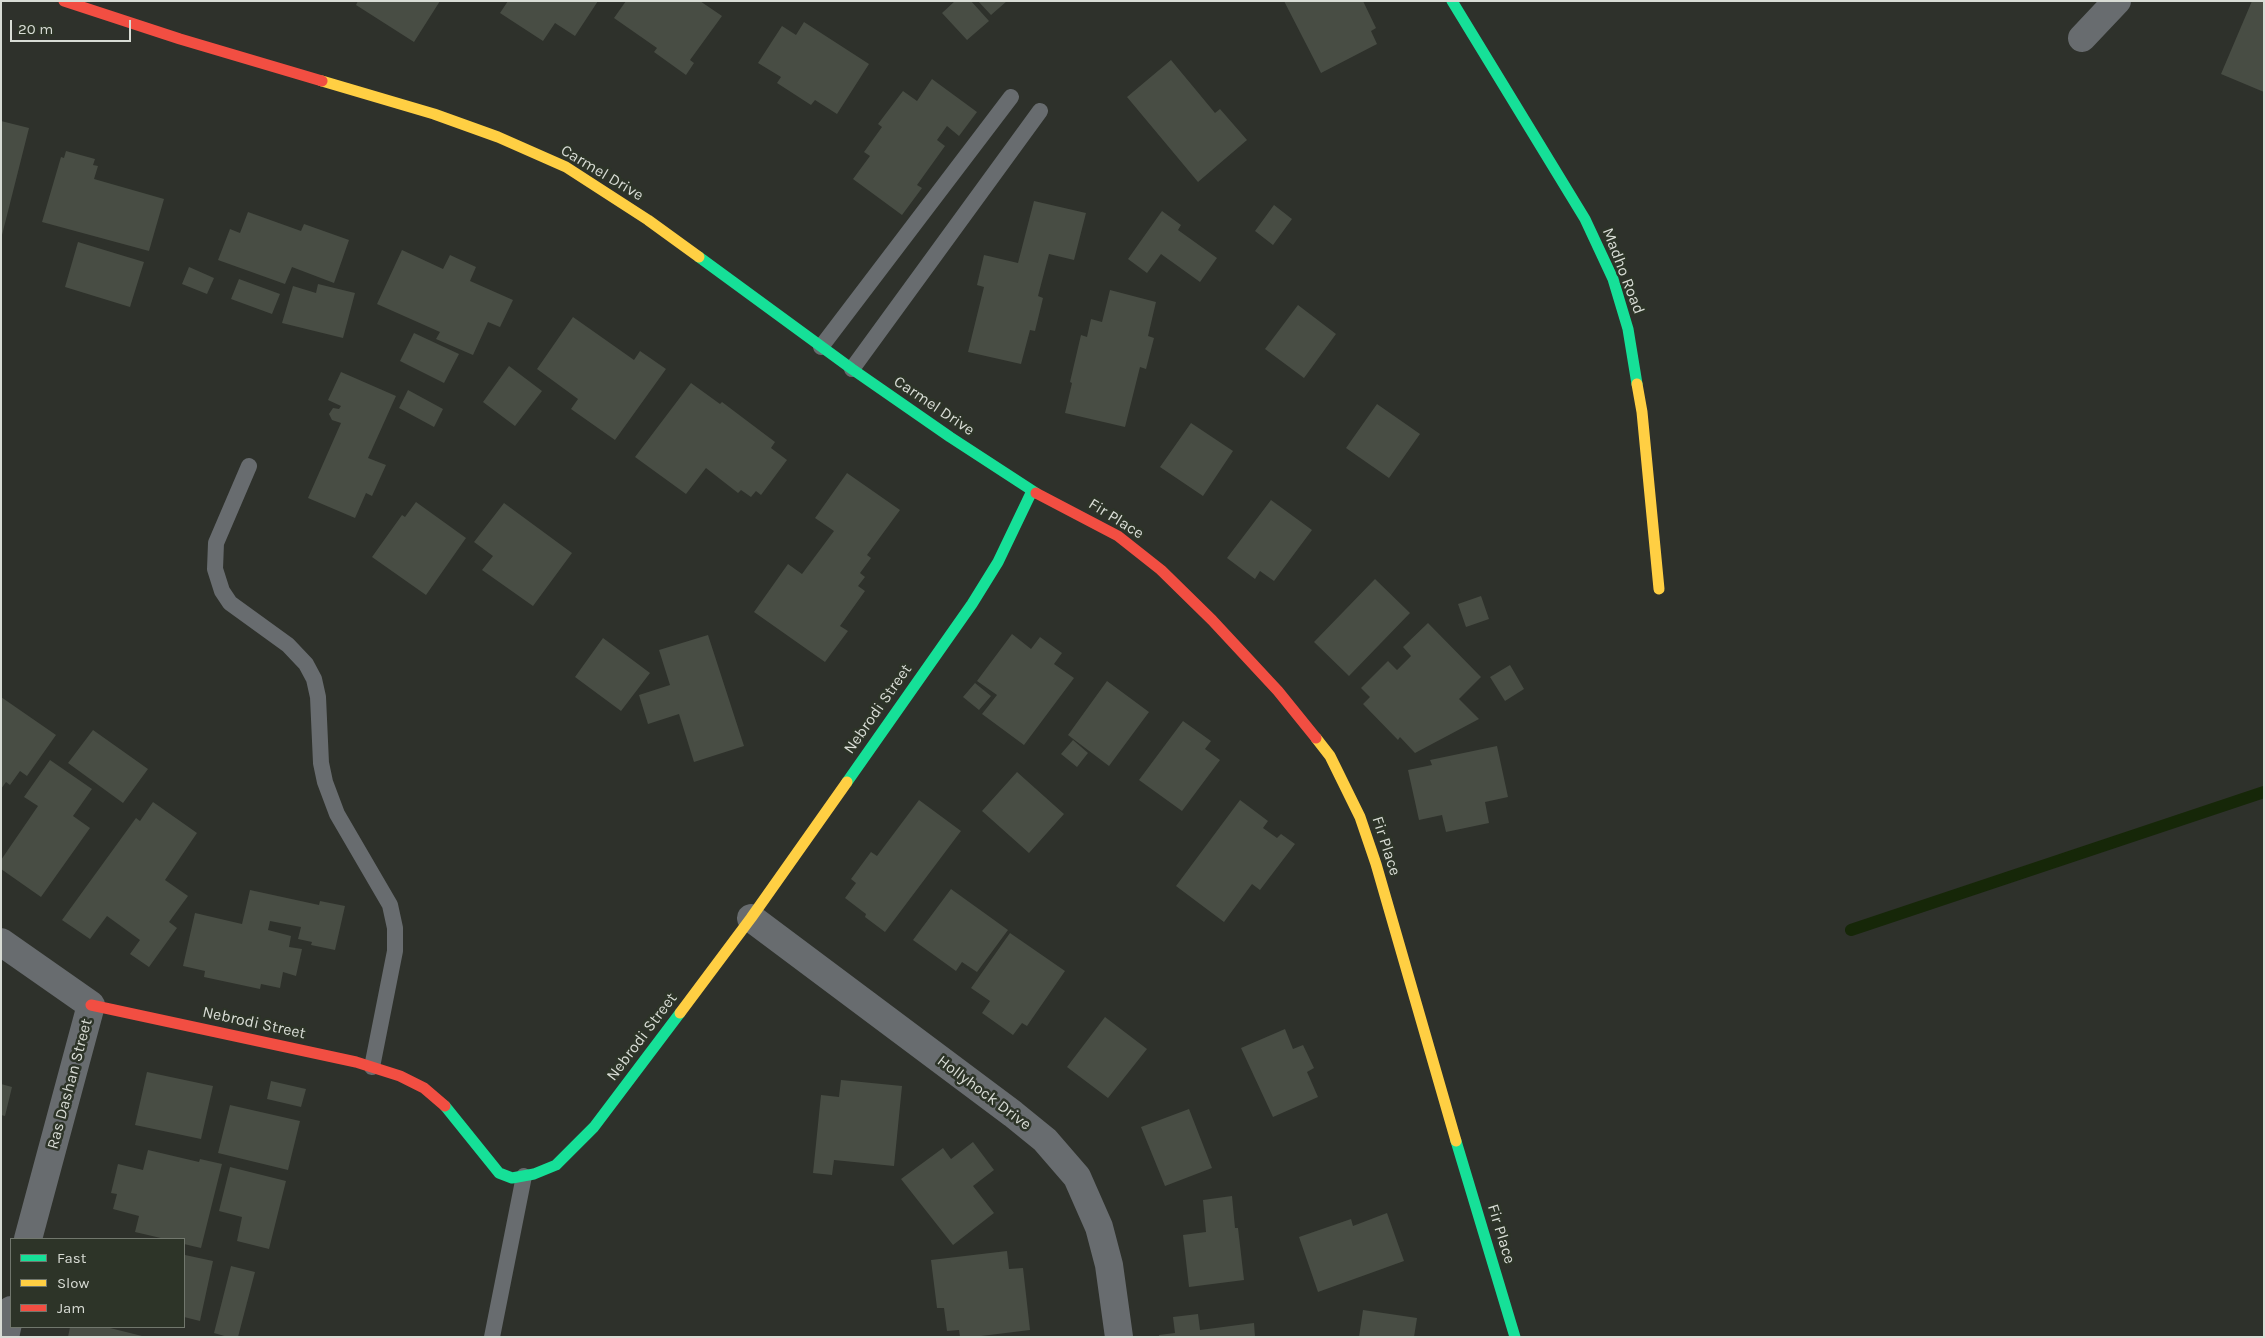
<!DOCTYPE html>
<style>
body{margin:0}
#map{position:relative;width:2265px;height:1338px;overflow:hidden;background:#2e312b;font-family:Karla,sans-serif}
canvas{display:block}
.frame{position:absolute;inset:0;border:2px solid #d8dcd5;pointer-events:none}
.legend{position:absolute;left:10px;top:1238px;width:175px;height:90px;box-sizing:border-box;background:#2d3428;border:1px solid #71776d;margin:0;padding:6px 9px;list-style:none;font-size:15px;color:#d8dcd5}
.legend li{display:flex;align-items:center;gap:10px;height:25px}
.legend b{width:25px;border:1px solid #71776d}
.scale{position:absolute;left:10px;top:20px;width:121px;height:22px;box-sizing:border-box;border:2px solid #d8dcd5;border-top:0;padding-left:6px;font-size:15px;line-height:18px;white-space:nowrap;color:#d8dcd5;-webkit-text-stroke:4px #2d3428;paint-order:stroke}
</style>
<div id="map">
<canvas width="2265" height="1338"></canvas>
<div class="frame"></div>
<ul class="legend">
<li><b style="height:6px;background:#16e098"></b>Fast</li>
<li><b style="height:6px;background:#ffcf43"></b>Slow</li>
<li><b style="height:6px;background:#f24e42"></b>Jam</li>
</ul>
<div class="scale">20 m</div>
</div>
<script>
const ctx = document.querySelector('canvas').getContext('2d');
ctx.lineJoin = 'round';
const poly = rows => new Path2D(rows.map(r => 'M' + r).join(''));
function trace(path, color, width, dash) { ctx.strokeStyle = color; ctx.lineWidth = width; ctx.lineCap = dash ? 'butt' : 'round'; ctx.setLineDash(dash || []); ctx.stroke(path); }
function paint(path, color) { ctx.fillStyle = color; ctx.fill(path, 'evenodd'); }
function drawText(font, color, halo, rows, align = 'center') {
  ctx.font = font + ' Karla,sans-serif'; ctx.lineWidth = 5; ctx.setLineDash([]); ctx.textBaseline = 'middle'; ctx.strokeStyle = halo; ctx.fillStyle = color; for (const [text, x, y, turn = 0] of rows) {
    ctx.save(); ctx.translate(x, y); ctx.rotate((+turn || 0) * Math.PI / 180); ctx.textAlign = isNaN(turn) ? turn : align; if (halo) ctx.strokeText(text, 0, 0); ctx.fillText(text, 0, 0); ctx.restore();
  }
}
const stream = poly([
 [1851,930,2264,792]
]);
const building = poly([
 [358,1,440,1,414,42,356,5],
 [508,1,598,1,575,36,555,23,543,41,500,13],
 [626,1,700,1,722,16,690,60,694,63,686,75,654,52,657,48,614,18],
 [955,1,971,1,989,21,967,40,942,13],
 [978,1,1007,1,991,15],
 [1284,1,1363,1,1376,28,1371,31,1377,44,1321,73],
 [2252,1,2264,1,2264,92,2221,74],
 [804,22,869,64,837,114,815,100,811,105,777,83,781,77,758,63,782,26,796,35],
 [1171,60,1215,113,1220,109,1247,140,1198,182,1127,97],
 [932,79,977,112,959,136,947,126,937,140,945,146,917,185,922,188,902,215,853,179,870,156,864,152,882,127,878,124,903,91,917,101],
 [1,121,29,128,2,235,1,235],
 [66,151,95,159,93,165,98,166,94,179,164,199,149,251,42,222,61,157,64,158],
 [1034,201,1086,213,1074,260,1049,254,1038,296,1043,298,1035,331,1030,330,1021,364,968,352,984,287,977,285,984,255,1018,263],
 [1274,205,1292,219,1273,245,1255,231],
 [1162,211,1181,225,1178,230,1217,258,1200,282,1161,254,1147,273,1128,259],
 [248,212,301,231,304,224,349,240,334,283,292,267,285,284,218,260,230,229,240,233],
 [78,242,144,262,130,307,65,287],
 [402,250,443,269,450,255,476,267,470,281,513,300,500,327,488,322,473,355,436,339,440,332,377,304],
 [189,267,214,278,207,294,182,284],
 [239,279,280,294,272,314,231,299],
 [318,284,355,293,343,338,282,323,293,286,316,293],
 [1110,290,1156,302,1148,336,1154,338,1146,369,1140,367,1125,427,1065,413,1072,383,1070,382,1081,335,1087,337,1091,319,1102,322],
 [1298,305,1336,334,1304,378,1265,349],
 [573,317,634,360,640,351,666,369,615,440,571,409,578,399,537,369],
 [414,333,459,354,444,383,400,361],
 [509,366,542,391,515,426,483,402],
 [341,372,396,396,368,458,386,465,372,496,366,493,355,518,308,498,341,423,332,420,329,414,333,408,339,409,341,406,328,400],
 [691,383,720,404,722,402,775,442,771,448,787,460,761,495,756,491,751,497,741,490,738,493,706,468,686,494,635,457],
 [408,390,443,409,434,427,399,408],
 [1377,404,1420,434,1389,478,1346,448],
 [1191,423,1233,451,1203,496,1160,467],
 [847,473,900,510,867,555,871,558,860,573,865,577,858,586,865,591,840,626,848,631,825,662,754,612,788,564,802,574,834,531,815,518],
 [1271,500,1312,530,1274,581,1260,571,1255,579,1227,558],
 [416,502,466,538,426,595,372,557,402,515,405,517],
 [504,503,572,553,533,606,482,570,493,556,474,542],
 [1375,579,1410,613,1349,676,1314,642],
 [1481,596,1489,619,1466,627,1458,604],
 [1428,623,1481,677,1459,699,1479,719,1415,753,1400,737,1398,740,1363,704,1370,697,1361,688,1388,661,1397,670,1411,656,1403,647],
 [1012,634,1031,649,1040,637,1062,653,1054,664,1074,678,1024,745,982,714,997,695,977,681],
 [708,635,744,746,694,762,679,714,648,724,639,695,670,685,659,650],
 [603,638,650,673,621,711,575,677],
 [1510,665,1524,689,1505,701,1490,677],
 [1107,681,1149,712,1109,766,1068,735],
 [975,683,991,696,979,710,963,697],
 [1,697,56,735,27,776,20,771,10,785,6,782,1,789],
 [1183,721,1211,741,1205,749,1220,760,1182,811,1139,780],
 [93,730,148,769,123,803,68,763],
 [1073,740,1088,753,1077,767,1061,754],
 [1497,746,1508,797,1485,802,1489,823,1446,832,1442,815,1419,820,1408,770,1432,765,1430,760],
 [50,760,92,789,73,816,90,828,41,897,1,869,1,860,38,806,24,797],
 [1017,772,1064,814,1029,853,982,811],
 [919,800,961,831,885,932,865,917,866,914,845,898,856,883,851,879,871,852,877,856],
 [1240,800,1268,821,1263,828,1277,838,1281,834,1295,844,1260,890,1252,884,1224,922,1176,886],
 [153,802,197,833,165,880,188,896,169,922,177,928,149,967,130,954,140,940,107,916,90,939,62,920,136,818,140,821],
 [951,889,1008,930,977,972,962,962,956,971,913,940],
 [250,890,319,905,320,901,345,906,335,950,311,945,312,942,298,939,301,927,270,921,268,930,291,936,289,947,302,949,296,976,283,972,280,988,261,984,260,989,204,977,205,971,183,966,195,913,242,924],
 [1010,933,1065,971,1027,1026,1022,1023,1013,1035,982,1013,990,1001,971,988],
 [1105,1017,1147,1049,1108,1098,1067,1067],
 [1285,1029,1293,1049,1303,1045,1314,1068,1307,1072,1318,1097,1273,1117,1241,1048],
 [147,1072,213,1086,201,1139,135,1125],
 [841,1080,902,1086,894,1166,834,1160,832,1175,813,1173,821,1095,839,1097],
 [271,1081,306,1089,301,1107,267,1099],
 [1,1084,12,1087,5,1116,1,1115],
 [230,1105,300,1121,288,1170,218,1153],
 [1189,1109,1212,1168,1165,1186,1141,1127],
 [973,1142,994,1170,973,1186,994,1213,953,1245,901,1179,943,1148,951,1159],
 [148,1150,199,1162,200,1159,222,1164,201,1248,184,1244,184,1239,165,1239,135,1232,139,1216,113,1209,117,1194,111,1193,118,1164,143,1170],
 [230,1167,286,1181,269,1249,237,1241,242,1217,219,1211],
 [1232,1196,1235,1228,1238,1228,1244,1280,1189,1287,1183,1235,1206,1232,1203,1200],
 [1387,1213,1404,1261,1318,1292,1299,1237,1351,1219,1353,1226],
 [1007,1251,1009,1269,1023,1268,1030,1330,973,1337,960,1337,959,1330,947,1331,944,1308,937,1308,931,1260],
 [185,1255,213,1261,200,1321,184,1317],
 [231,1266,255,1272,238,1337,228,1337,214,1333],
 [1363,1310,1417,1318,1414,1337,1359,1337],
 [1198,1314,1200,1330,1254,1323,1255,1337,1159,1337,1159,1335,1175,1333,1173,1317],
 [70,1327,106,1327,146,1337,68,1337]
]);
const lane = poly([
 [821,347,1011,97],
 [852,369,1040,111],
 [249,466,216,543,215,569,222,591,230,603,288,645,306,664,314,679,318,697,321,763,325,782,337,814,390,905,395,928,395,951,372,1067],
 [492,1337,524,1176]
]);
const street = poly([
 [2082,38,2117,1],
 [751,918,1013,1114,1045,1140,1077,1177,1099,1227,1109,1265,1119,1337],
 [1,942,91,1005,28,1239],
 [5,1337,11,1310]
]);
const fast = poly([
 [1452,1,1585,219,1613,279,1628,329,1637,384],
 [699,257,852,369,950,437,1036,493],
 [847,782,972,604,998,562,1032,491],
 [445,1106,499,1173,512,1178,534,1174,556,1165,594,1127,680,1013],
 [1456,1141,1515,1337]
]);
const slow = poly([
 [322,81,434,114,498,137,566,167,648,220,699,257],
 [1637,384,1642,412,1659,589],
 [1316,738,1330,756,1360,817,1376,864,1456,1141],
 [680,1013,751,918,847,782]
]);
const jam = poly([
 [64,1,180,39,322,81],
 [1036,493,1118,536,1161,570,1212,620,1278,691,1316,738],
 [91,1005,356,1062,400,1076,424,1088,445,1106]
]);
const streetNames = [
 ["Carmel Drive",602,173,31],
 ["Madho Road",1623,271,69],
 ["Carmel Drive",934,406,34],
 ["Fir Place",1116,519,32],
 ["Nebrodi Street",878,709,-55],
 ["Fir Place",1386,846,72],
 ["Nebrodi Street",254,1023,12],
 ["Nebrodi Street",642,1037,-53],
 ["Ras Dashan Street",70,1084,-75],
 ["Hollyhock Drive",984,1093,37],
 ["Fir Place",1501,1234,73]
];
trace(stream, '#162708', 12);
paint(building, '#484d44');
trace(lane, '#686c6f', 16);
trace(street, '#686c6f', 28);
trace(fast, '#16e098', 11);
trace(slow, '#ffcf43', 11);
trace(jam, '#f24e42', 11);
drawText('16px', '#d8dcd5', '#2d3428', streetNames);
</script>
